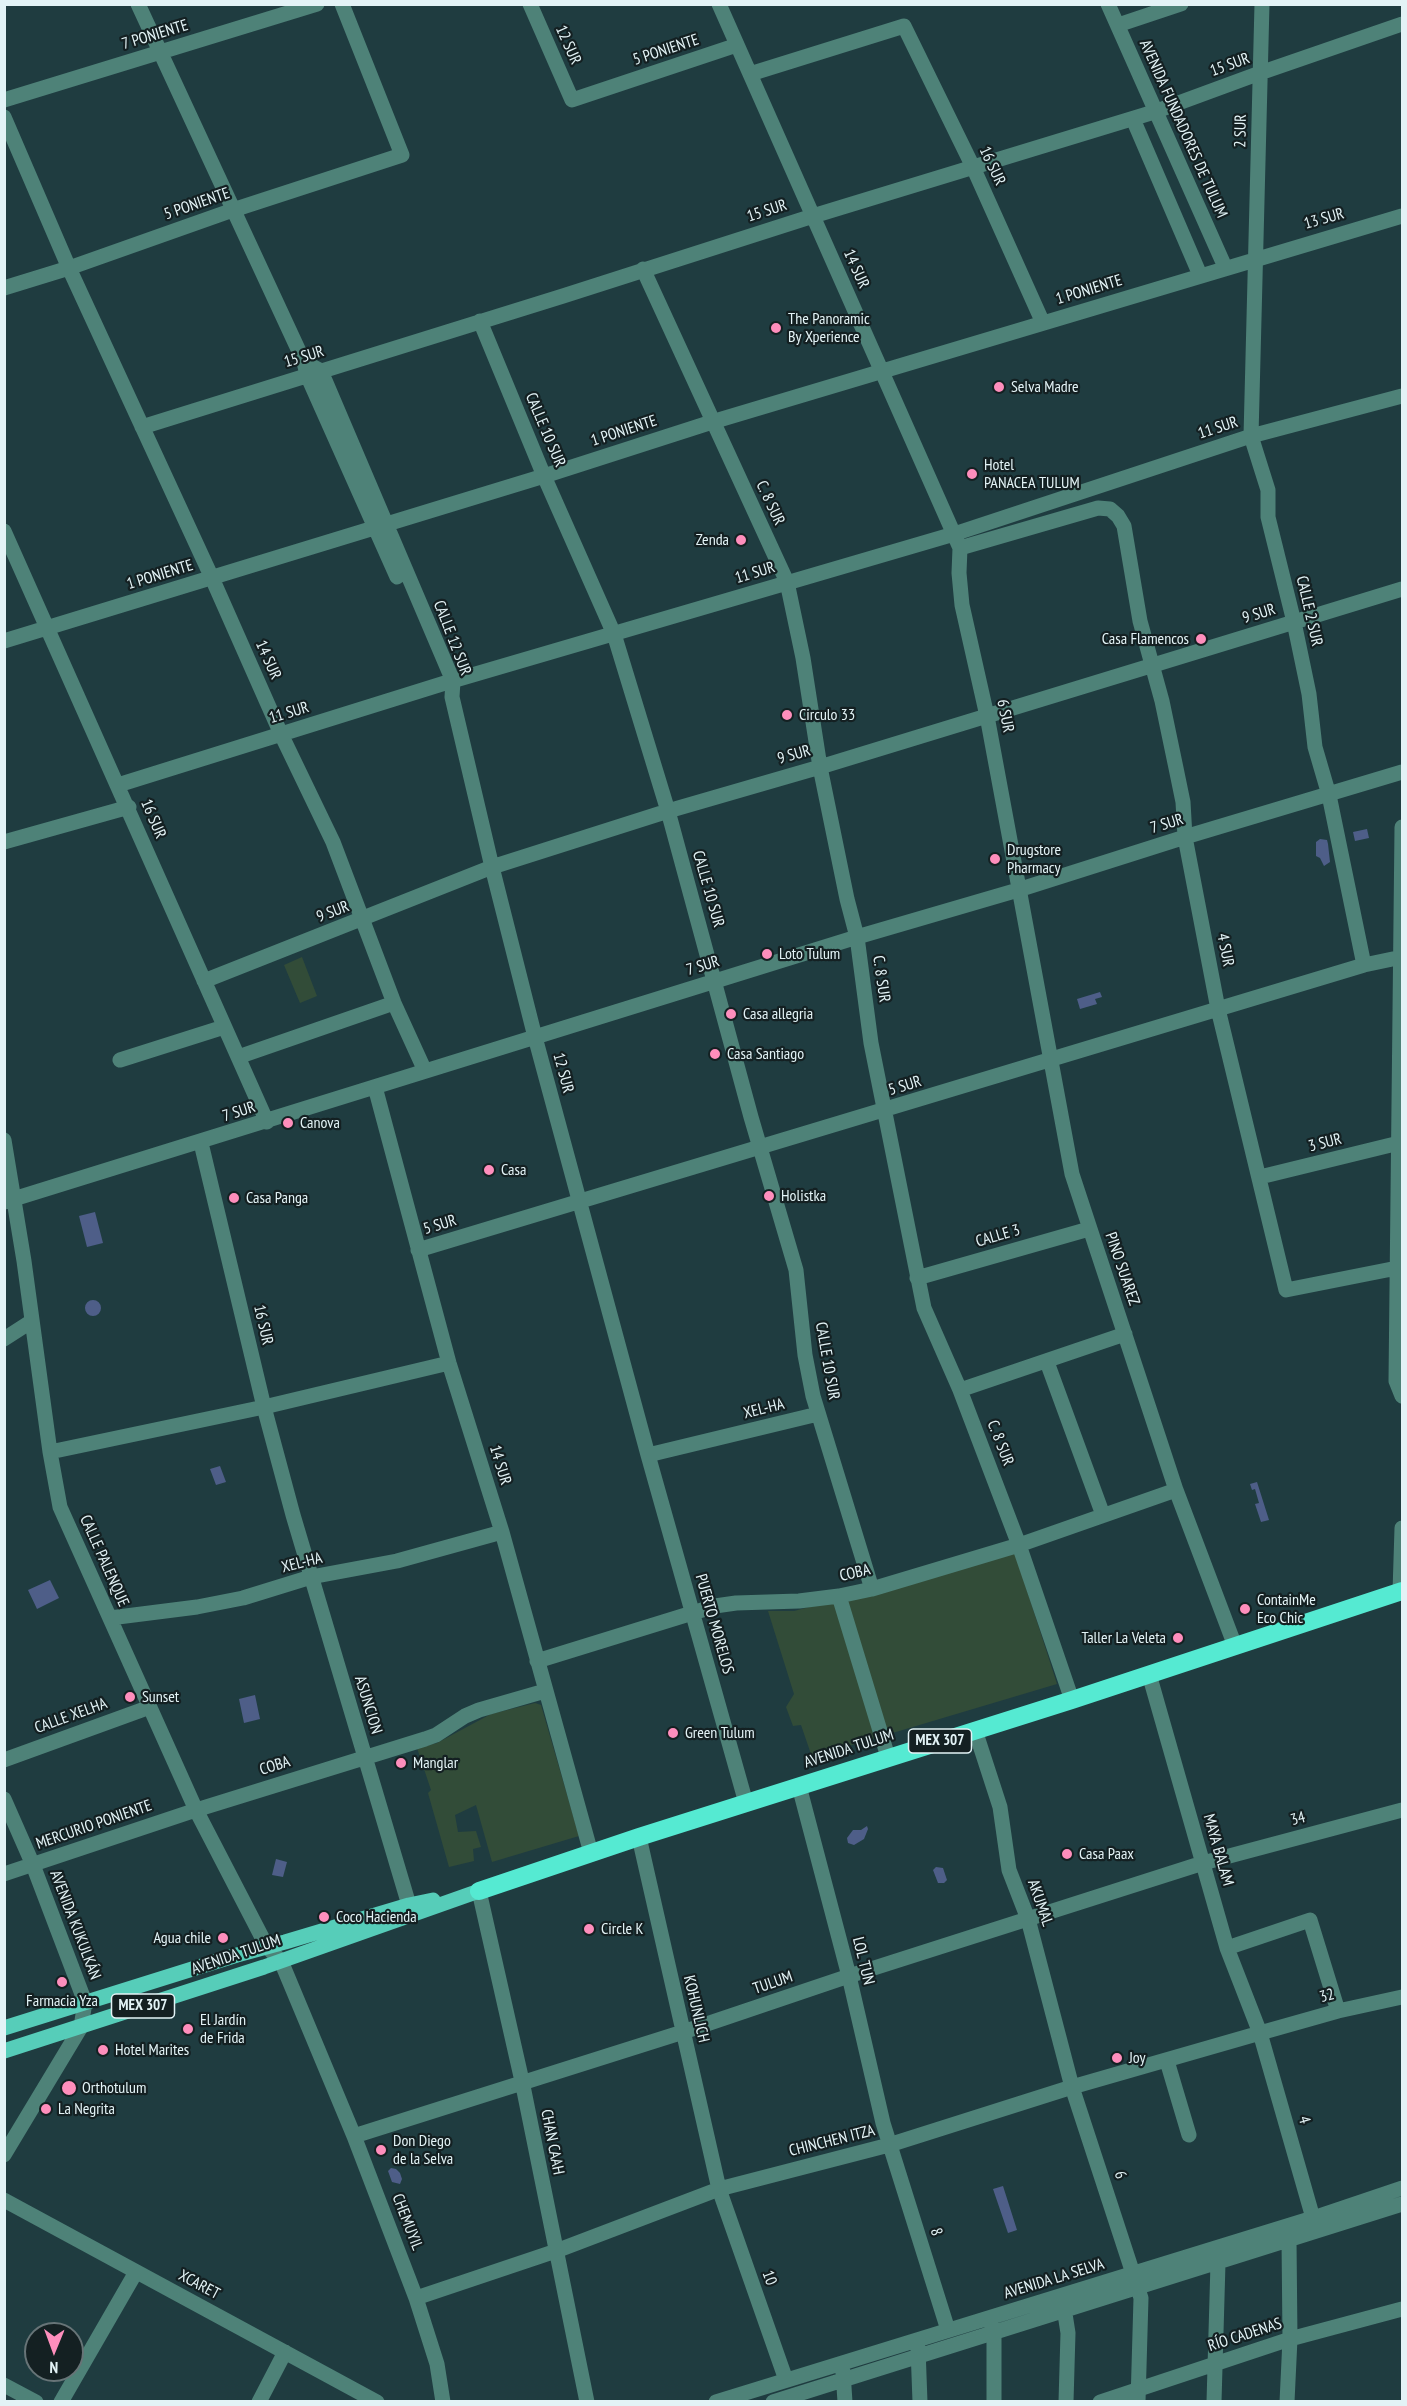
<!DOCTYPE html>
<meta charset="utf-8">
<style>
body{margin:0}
#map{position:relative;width:1407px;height:2406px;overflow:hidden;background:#1f3c40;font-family:"PT Sans Narrow",sans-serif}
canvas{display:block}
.frame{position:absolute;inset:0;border:6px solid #e3f3f6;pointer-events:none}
.north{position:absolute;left:24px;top:2322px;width:60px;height:60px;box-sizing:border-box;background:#142022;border:2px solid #677477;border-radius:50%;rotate:181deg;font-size:16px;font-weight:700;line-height:24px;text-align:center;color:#e3f3f6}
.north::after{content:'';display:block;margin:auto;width:21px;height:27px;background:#fe8ebc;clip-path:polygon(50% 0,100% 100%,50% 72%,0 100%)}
</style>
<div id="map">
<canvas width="1407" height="2406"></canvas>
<div class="frame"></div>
<div class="north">N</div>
</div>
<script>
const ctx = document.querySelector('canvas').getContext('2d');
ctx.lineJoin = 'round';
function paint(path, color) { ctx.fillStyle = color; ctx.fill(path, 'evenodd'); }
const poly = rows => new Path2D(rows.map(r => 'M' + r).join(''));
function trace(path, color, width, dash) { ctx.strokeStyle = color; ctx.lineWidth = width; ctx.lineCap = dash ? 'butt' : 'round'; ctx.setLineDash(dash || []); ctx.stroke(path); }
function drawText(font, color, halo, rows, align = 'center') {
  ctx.font = font + ' "PT Sans Narrow",sans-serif'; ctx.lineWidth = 4.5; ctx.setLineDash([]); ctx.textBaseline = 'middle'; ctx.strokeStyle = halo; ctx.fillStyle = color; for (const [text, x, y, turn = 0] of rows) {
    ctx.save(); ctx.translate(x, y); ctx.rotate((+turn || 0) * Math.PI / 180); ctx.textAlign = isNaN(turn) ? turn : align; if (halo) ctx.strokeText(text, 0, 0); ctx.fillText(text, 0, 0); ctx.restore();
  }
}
const green = poly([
 [302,957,317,996,300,1003,284,965],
 [1015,1553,1057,1684,812,1757,801,1725,793,1726,786,1707,794,1694,768,1611,794,1611],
 [535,1703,541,1705,579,1836,492,1862,476,1805,455,1815,458,1832,476,1831,481,1847,473,1849,474,1861,449,1867,428,1793,431,1790,417,1748,437,1743,491,1714]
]);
const water = poly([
 [1367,829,1369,838,1355,841,1353,832],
 [1320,839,1327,840,1328,844,1330,862,1324,866,1320,858,1316,856,1316,842],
 [1100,992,1102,997,1095,999,1097,1004,1080,1009,1077,999],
 [95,1212,103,1243,87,1247,79,1216],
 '85 1308a8 8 0 1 1 16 0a8 8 0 1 1-16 0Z',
 [220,1466,226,1482,216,1485,210,1469],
 [1257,1482,1269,1520,1261,1522,1255,1504,1259,1503,1255,1489,1252,1490,1250,1484],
 [50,1580,59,1598,37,1609,28,1590],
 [255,1695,260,1719,244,1723,239,1699],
 [867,1826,868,1829,864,1839,854,1845,848,1843,847,1838,853,1830,861,1830],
 [276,1859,287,1862,283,1877,272,1875],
 [936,1867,943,1868,947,1880,944,1883,938,1883,933,1870],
 [391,2168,396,2169,400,2173,402,2179,400,2184,392,2182,388,2171],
 [1003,2186,1017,2230,1008,2233,993,2189]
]);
const minor = poly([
 [138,4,304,362,307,375,397,577],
 [530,4,572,100,737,45],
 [719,4,960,548,959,573,962,605,987,716,1072,1174,1176,1490,1235,1646],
 [1108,4,1225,267],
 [1262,4,1251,436,1268,490,1268,517,1294,622,1309,694,1315,747,1329,795,1364,965],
 [1118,25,1181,4],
 [750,74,904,26,973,167,1043,323],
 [4,100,317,4],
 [4,117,69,268,212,578,281,734,333,842,394,1003,425,1071],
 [1133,119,1200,275],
 [643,269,787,582,803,658,820,767,847,899,857,937,871,1043,924,1308,960,1390,1019,1545,1072,1700],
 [4,288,69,268,233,210,402,155,342,4],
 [480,321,544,476,614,634,668,811,751,1117,796,1270,805,1355,813,1396,872,1589],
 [304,362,321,371,453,681,452,697,492,867,535,1037,648,1455,746,1803],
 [142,427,563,296,813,216,1154,112,1260,73,1402,24],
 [4,531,267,1122],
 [960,548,1098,508,1110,509,1118,516,1124,526,1140,621,1162,701,1176,768,1183,802,1185,837,1218,1009,1286,1290,1397,1268],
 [4,641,544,476,712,422,1402,216],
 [118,785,445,683,954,534,1251,436,1402,396],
 [1402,827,1396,1381,1402,1396],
 [4,842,129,807],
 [204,981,492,867,668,811,820,767,1402,589],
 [238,1057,394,1003],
 [120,1060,224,1027],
 [375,1087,449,1363,502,1532,591,1853],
 [4,1140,24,1261,50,1452,60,1507,196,1810,267,1947,281,1961,354,2136,416,2298,437,2364,443,2402],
 [201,1143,264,1407,293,1515,409,1905],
 [1260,1177,1399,1143],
 [4,1202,857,937,1018,890,1185,837,1402,772],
 [418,1250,1364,965,1402,957],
 [917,1278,1089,1229],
 [4,1339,32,1321],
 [1047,1362,1103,1515],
 [960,1390,1125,1334],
 [50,1452,264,1407,449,1363],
 [648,1455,818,1414],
 [1400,1592,1402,1528],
 [839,1596,888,1757],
 [110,1618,197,1607,243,1598,311,1577,397,1561,502,1532],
 [537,1661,715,1606,736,1603,799,1601,839,1596,872,1589,1019,1545,1176,1490],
 [1149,1674,1227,1948,1260,2033,1313,2218],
 [975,1730,1000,1807,1009,1870,1028,1919,1072,2087,1141,2298,1138,2402],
 [4,1760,150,1707],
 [799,1786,849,1976,883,2123,948,2330],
 [4,1799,33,1865,85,2002,81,2027,4,2155],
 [639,1837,719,2189,786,2380],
 [4,1874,196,1810,425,1739,436,1735,465,1716,479,1710,545,1691],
 [479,1891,522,2081,587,2402],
 [1227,1948,1310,1920,1338,2011],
 [1167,2061,1189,2135],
 [354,2136,683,2032,849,1976,1203,1863,1402,1810],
 [4,2200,377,2402],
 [1287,2232,1289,2240,1290,2339,1287,2402],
 [416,2298,556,2251,719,2189,889,2145,1072,2087,1260,2033,1338,2011,1402,1997],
 [1063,2301,1068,2333,1066,2402],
 [991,2324,994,2333,994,2402],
 [918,2348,920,2402],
 [843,2372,845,2402],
 [4,2385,36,2402],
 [61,2402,136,2272],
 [259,2402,285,2352],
 [716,2402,1313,2218,1402,2188],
 [773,2402,1402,2204],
 [1100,2402,1290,2339,1402,2309],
 [1214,2402,1218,2263,1216,2255]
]);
const major = poly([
 [4,2028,237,1955,285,1942,409,1905,433,1900],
 [4,2051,264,1967,479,1891]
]);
const highway = poly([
 [479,1891,639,1837,1072,1700,1402,1591]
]);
const markers = [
 [776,328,6,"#fe8ebc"],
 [999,387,6,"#fe8ebc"],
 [972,474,6,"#fe8ebc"],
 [741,540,6,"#fe8ebc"],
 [1201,639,6,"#fe8ebc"],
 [787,715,6,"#fe8ebc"],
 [995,859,6,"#fe8ebc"],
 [767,954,6,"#fe8ebc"],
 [731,1014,6,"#fe8ebc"],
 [715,1054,6,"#fe8ebc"],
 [288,1123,6,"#fe8ebc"],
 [489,1170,6,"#fe8ebc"],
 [769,1196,6,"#fe8ebc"],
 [234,1198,6,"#fe8ebc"],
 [1245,1609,6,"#fe8ebc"],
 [1178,1638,6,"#fe8ebc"],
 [130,1697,6,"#fe8ebc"],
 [673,1733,6,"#fe8ebc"],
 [401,1763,6,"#fe8ebc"],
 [1067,1854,6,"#fe8ebc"],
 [324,1917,6,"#fe8ebc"],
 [589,1929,6,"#fe8ebc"],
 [223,1938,6,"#fe8ebc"],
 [62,1982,6,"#fe8ebc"],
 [188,2029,6,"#fe8ebc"],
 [103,2050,6,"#fe8ebc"],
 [1117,2058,6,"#fe8ebc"],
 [69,2088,8,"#fe8ebc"],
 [46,2109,6,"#fe8ebc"],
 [381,2150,6,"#fe8ebc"]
];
const shields = [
 [940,1741,63],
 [143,2006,63]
];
const shieldNames = [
 ["MEX 307",940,1741],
 ["MEX 307",143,2006]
];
const streetNames = [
 ["7 PONIENTE",155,35,-17],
 ["12 SUR",568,45,66],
 ["5 PONIENTE",666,50,-18],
 ["15 SUR",1230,65,-20],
 ["AVENIDA FUNDADORES DE TULUM",1183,129,66],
 ["2 SUR",1241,131,-89],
 ["16 SUR",992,166,65],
 ["5 PONIENTE",197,204,-19],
 ["15 SUR",767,211,-18],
 ["13 SUR",1324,219,-16],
 ["14 SUR",856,269,66],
 ["1 PONIENTE",1089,290,-17],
 ["15 SUR",304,357,-17],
 ["11 SUR",1218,428,-18],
 ["CALLE 10 SUR",545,430,67],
 ["1 PONIENTE",624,431,-18],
 ["C. 8 SUR",770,503,65],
 ["11 SUR",755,573,-17],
 ["1 PONIENTE",160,575,-17],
 ["CALLE 2 SUR",1309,611,77],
 ["9 SUR",1259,614,-17],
 ["CALLE 12 SUR",452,638,69],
 ["14 SUR",268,660,66],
 ["11 SUR",289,713,-17],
 ["6 SUR",1005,716,79],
 ["9 SUR",794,755,-16],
 ["16 SUR",153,819,67],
 ["7 SUR",1167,824,-17],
 ["CALLE 10 SUR",708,889,74],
 ["9 SUR",333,912,-21],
 ["4 SUR",1225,950,79],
 ["7 SUR",703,966,-17],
 ["C. 8 SUR",881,979,82],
 ["12 SUR",563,1073,75],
 ["5 SUR",905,1086,-17],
 ["7 SUR",239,1112,-18],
 ["3 SUR",1325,1143,-14],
 ["5 SUR",440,1225,-17],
 ["CALLE 3",998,1236,-16],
 ["PINO SUAREZ",1122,1269,71],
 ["16 SUR",263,1325,77],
 ["CALLE 10 SUR",827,1361,80],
 ["XEL-HA",764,1409,-14],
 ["C. 8 SUR",1000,1443,69],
 ["14 SUR",500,1465,73],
 ["CALLE PALENQUE",104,1561,66],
 ["XEL-HA",302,1563,-14],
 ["COBA",855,1573,-13],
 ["PUERTO MORELOS",714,1624,74],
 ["ASUNCION",368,1705,73],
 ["CALLE XELHA",71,1716,-20],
 ["AVENIDA TULUM",849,1749,-18],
 ["COBA",275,1766,-17],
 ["34",1298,1819,-15],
 ["MERCURIO PONIENTE",94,1825,-19],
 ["MAYA BALAM",1218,1850,74],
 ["AKUMAL",1040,1903,71],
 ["AVENIDA KUKULKÁN",75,1925,69],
 ["AVENIDA TULUM",236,1955,-19],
 ["LOL TUN",863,1961,76],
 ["TULUM",773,1983,-19],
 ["32",1327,1996,-15],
 ["KOHUNLICH",696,2009,77],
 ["4",1304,2120,74],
 ["CHINCHEN ITZA",832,2141,-14],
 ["CHAN CAAH",552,2142,79],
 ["6",1120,2175,72],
 ["CHEMUYIL",407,2222,69],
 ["8",936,2232,72],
 ["10",769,2278,70],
 ["AVENIDA LA SELVA",1054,2279,-17],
 ["XCARET",199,2285,28],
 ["RÍO CADENAS",1245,2335,-18]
];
const poiNames = [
 ["The Panoramic",788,319],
 ["By Xperience",788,337],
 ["Selva Madre",1011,387],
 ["Hotel",984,465],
 ["PANACEA TULUM",984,483],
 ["Zenda",729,540,"right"],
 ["Casa Flamencos",1189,639,"right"],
 ["Circulo 33",799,715],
 ["Drugstore",1007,850],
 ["Pharmacy",1007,868],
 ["Loto Tulum",779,954],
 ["Casa allegria",743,1014],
 ["Casa Santiago",727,1054],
 ["Canova",300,1123],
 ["Casa",501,1170],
 ["Holistka",781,1196],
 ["Casa Panga",246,1198],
 ["ContainMe",1257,1600],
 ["Eco Chic",1257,1618],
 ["Taller La Veleta",1166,1638,"right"],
 ["Sunset",142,1697],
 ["Green Tulum",685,1733],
 ["Manglar",413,1763],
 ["Casa Paax",1079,1854],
 ["Coco Hacienda",336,1917],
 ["Circle K",601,1929],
 ["Agua chile",211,1938,"right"],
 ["Farmacia Yza",62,2001,"center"],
 ["El Jardín",200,2020],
 ["de Frida",200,2038],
 ["Hotel Marites",115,2050],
 ["Joy",1129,2058],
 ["Orthotulum",82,2088],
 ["La Negrita",58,2109],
 ["Don Diego",393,2141],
 ["de la Selva",393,2159]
];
paint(green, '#324c38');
paint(water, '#4e5e88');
trace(minor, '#4e8278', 15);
trace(major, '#56cdb9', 15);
trace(highway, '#55ead2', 18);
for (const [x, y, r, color] of markers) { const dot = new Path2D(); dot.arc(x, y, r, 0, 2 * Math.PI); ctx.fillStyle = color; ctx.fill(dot); trace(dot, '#142022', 2); }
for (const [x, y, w] of shields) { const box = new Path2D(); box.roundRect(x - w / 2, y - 12, w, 24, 4.5); ctx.fillStyle = '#142022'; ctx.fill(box); trace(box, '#e3f3f6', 1.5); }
drawText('bold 15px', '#e3f3f6', null, shieldNames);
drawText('16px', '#e3f3f6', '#142022', streetNames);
drawText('16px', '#e3f3f6', '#142022', poiNames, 'left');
</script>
